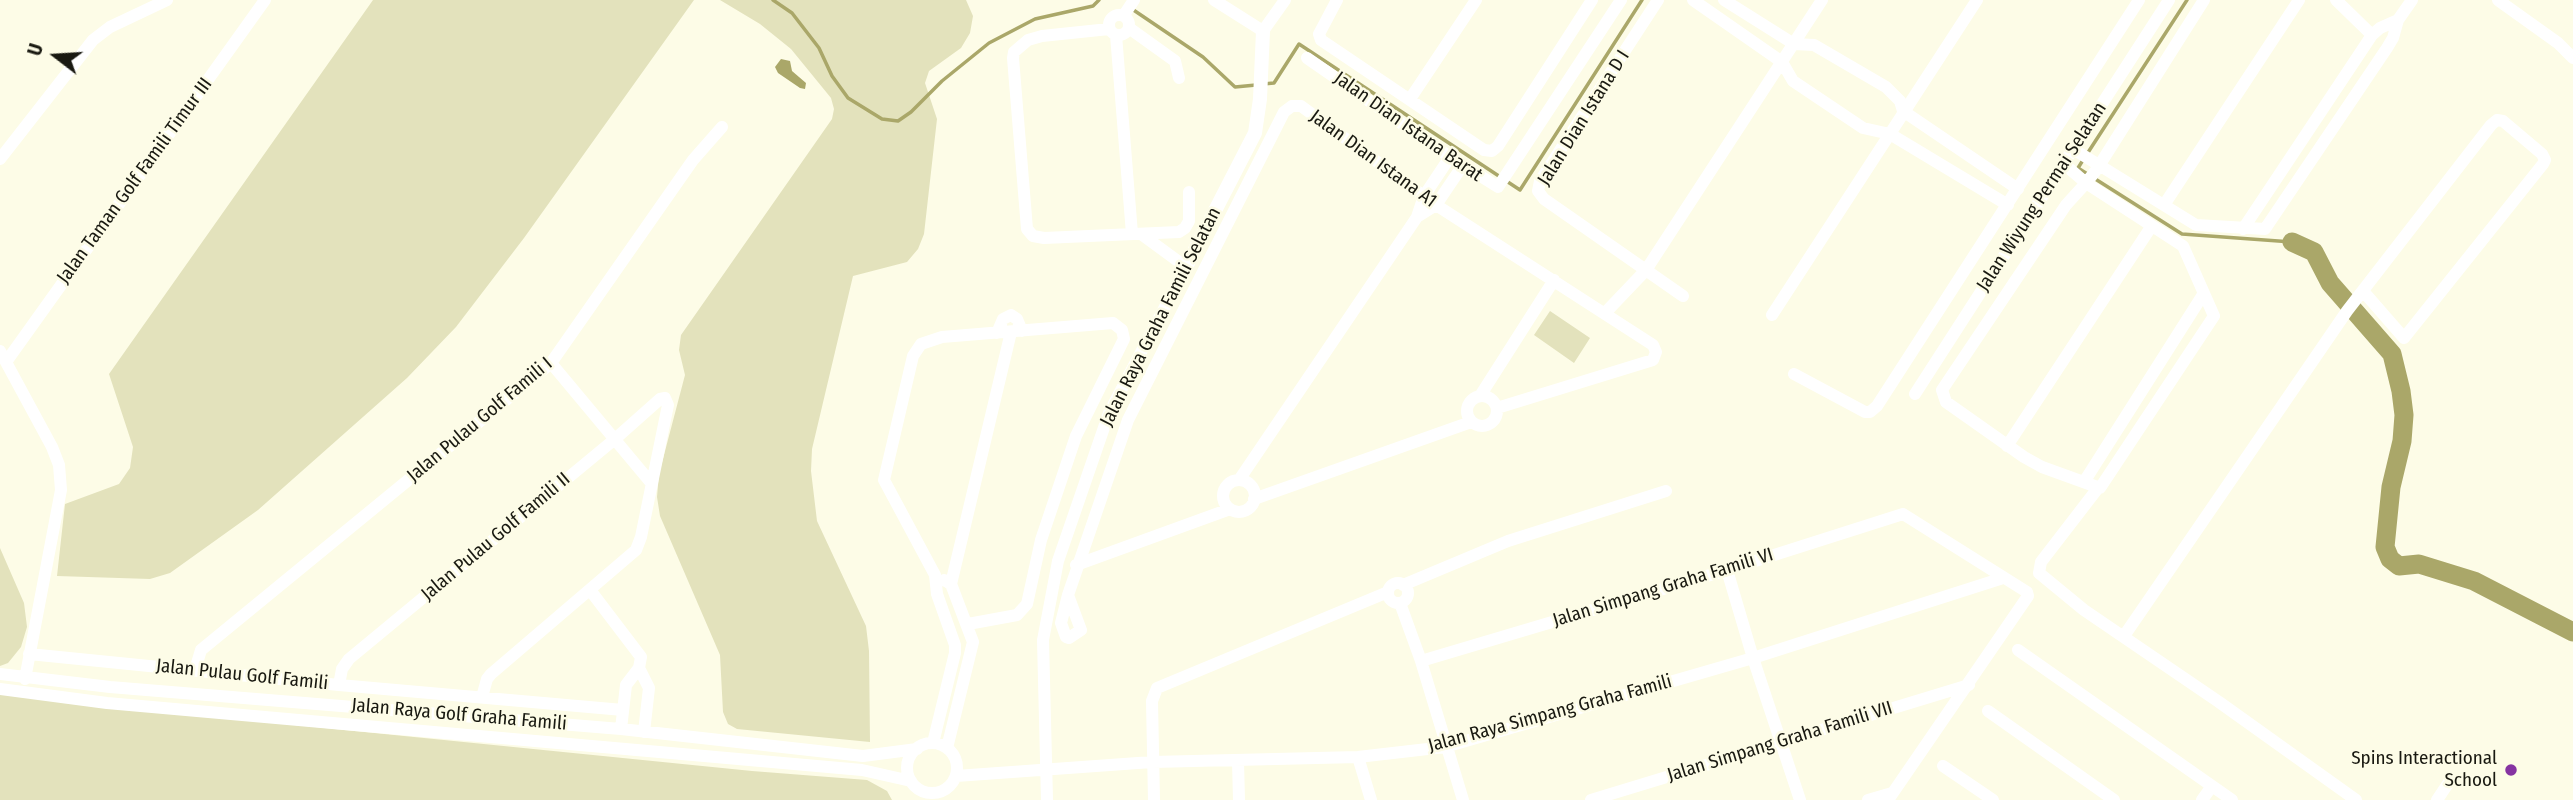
<!DOCTYPE html>
<style>
body{margin:0}
#map{position:relative;width:2573px;height:800px;overflow:hidden;background:#fdfce7;font-family:"Fira Sans Condensed",sans-serif}
canvas{display:block}
.north{position:absolute;left:21px;top:21px;width:70px;height:70px;-webkit-text-stroke:5px #fdfce7;paint-order:stroke;rotate:287deg;font-size:19px;font-weight:700;line-height:28px;text-align:center;color:#191911}
.north::after{content:'';display:block;margin:auto;width:24px;height:32px;background:#191911;clip-path:polygon(50% 0,100% 100%,50% 72%,0 100%)}
</style>
<div id="map">
<canvas width="2573" height="800"></canvas>
<div class="north">U</div>
</div>
<script>
const ctx = document.querySelector('canvas').getContext('2d');
ctx.lineJoin = 'round';
function paint(path, color) { ctx.fillStyle = color; ctx.fill(path, 'evenodd'); }
const poly = rows => new Path2D(rows.map(r => 'M' + r).join(''));
function trace(path, color, width, dash) { ctx.strokeStyle = color; ctx.lineWidth = width; ctx.lineCap = dash ? 'butt' : 'round'; ctx.setLineDash(dash || []); ctx.stroke(path); }
function drawText(font, color, halo, rows, align = 'center') {
  ctx.font = font + ' "Fira Sans Condensed",sans-serif'; ctx.lineWidth = 5; ctx.setLineDash([]); ctx.textBaseline = 'middle'; ctx.strokeStyle = halo; ctx.fillStyle = color; for (const [text, x, y, turn = 0] of rows) {
    ctx.save(); ctx.translate(x, y); ctx.rotate((+turn || 0) * Math.PI / 180); ctx.textAlign = isNaN(turn) ? turn : align; if (halo) ctx.strokeText(text, 0, 0); ctx.fillText(text, 0, 0); ctx.restore();
  }
}
const green = poly([
 [373,0,694,0,524,238,456,327,407,378,258,510,170,573,150,579,57,576,65,504,119,484,130,468,133,447,109,374],
 [720,0,966,0,973,16,970,33,961,48,929,71,925,83,937,119,924,234,918,249,907,262,853,276,812,449,811,471,817,521,866,626,869,651,870,742,737,729,728,724,723,712,720,655,660,516,657,497,659,474,685,375,679,350,681,335,832,119,834,109,831,98,791,49,760,24],
 [1550,311,1590,338,1574,363,1534,335],
 [0,548,24,603,27,627,21,647,8,663,0,666],
 [0,693,96,705,752,771,867,780,887,791,892,800,0,800]
]);
const water = poly([
 [781,59,790,61,792,71,806,83,805,89,800,88,778,73,775,67]
]);
const stream = poly([
 [773,0,792,13,819,48,832,76,848,98,882,119,898,121,911,112,942,81,989,43,1035,19,1093,6,1099,0],
 [1132,9,1203,57,1235,87,1256,85],
 [1263,84,1274,83,1299,44,1520,190,1642,0],
 [2087,154,2187,0],
 [2083,160,2078,168,2182,234,2292,242]
]);
const river = poly([
 [2292,242,2314,252,2330,283,2392,354,2401,391,2404,415,2402,441,2391,487,2385,547,2390,559,2399,566,2419,564,2474,581,2573,632]
]);
const minor = poly([
 [1214,0,1263,31,1285,0],
 [1337,0,1319,34,1321,40,1484,150,1492,151,1498,146,1592,0],
 [1658,0,1540,181,1538,191,1544,199,1683,296],
 [1693,0,1782,62],
 [1724,0,1794,44],
 [2336,0,2372,35],
 [2498,0,2558,43,2573,58],
 '1109 25a10 10 0 1 1 20 0a10 10 0 1 1-20 0Z',
 [1124,15,1134,0],
 [1129,28,1175,61,1179,78],
 [1109,29,1042,36,1028,40,1014,52,1013,58,1027,229,1033,236,1044,238,1179,232,1185,228,1189,221,1189,192],
 [1116,35,1132,234],
 [1794,44,1814,45,1886,87,1900,101,1903,111],
 [1307,58,1450,157,1498,187,1621,0],
 [1782,62,1793,81,1863,128,1890,134,2008,205],
 [1410,99,1476,0],
 [1903,111,2018,189],
 [2073,149,2196,225,2265,229,2387,48,2393,38,2398,20,2412,0],
 [1450,157,1424,196,1417,217,1436,205,1463,165],
 [0,159,93,40,110,27,167,0],
 [2064,164,2086,183,2183,246,2214,316,2100,488,2042,467,2024,457,1946,402,1942,390,2066,205,2086,183,2097,169,2204,0],
 [2164,205,2299,0],
 [2243,229,2372,35,2380,28,2398,20],
 [1605,313,1646,270,1822,0],
 [1772,315,1977,0],
 [997,333,1003,319,1011,315,1017,319,1022,331],
 [0,351,52,447,59,465,61,490,25,679],
 [6,362,265,0],
 [551,363,652,484],
 [1794,374,1865,412,1870,412,1877,406,2139,0],
 [1915,394,2169,0],
 [1480,396,1554,280],
 '1467 411a15 15 0 1 1 30 0a15 15 0 1 1-30 0Z',
 [2007,446,2151,227],
 [1239,480,1417,217],
 '1223 496a16 16 0 1 1 32 0a16 16 0 1 1-32 0Z',
 [2084,482,2204,293],
 [2098,488,2041,562,2039,573,2084,610,2219,702,2356,800],
 [1254,499,1471,422],
 [1076,565,1230,509],
 [1727,570,1753,658,1800,800],
 [944,580,951,584,973,642,947,748],
 '1388 593a10 10 0 1 1 20 0a10 10 0 1 1-20 0Z',
 [951,584,1011,332],
 [1403,585,1508,541,1666,491],
 [590,590,641,657,639,668,626,685,621,729],
 [1068,595,1081,630,1069,638,1066,637,1061,623,1068,595,1128,420,1284,112,1292,106,1301,106,1436,205,1653,345,1656,352,1653,360,1497,408],
 [1400,603,1421,661,1463,800],
 [2124,636,2347,311,2491,125,2497,120,2503,121,2542,154,2545,160,2543,164,2404,338,2363,291],
 [2018,650,2232,800],
 [29,654,339,685,623,710],
 [1421,661,1727,570,1903,514,2027,592,2028,596,1888,800],
 [639,668,649,688,644,732],
 [195,670,201,650,551,363,693,160,722,127],
 [0,674,110,687,621,729,863,756,917,749],
 [339,685,342,669,349,659,615,439,660,399,665,398,668,405,641,537,636,550,491,674,487,679,482,697],
 [0,689,107,703,862,770,911,781],
 [1988,711,2114,800],
 [933,743,955,653,955,645,937,594,935,575,884,480,913,356,921,344,942,337,1113,323,1122,330,1124,339,1076,436,1041,540,1027,604,1017,615,968,624],
 '907 768a25 25 0 1 1 50 0a25 25 0 1 1-50 0Z',
 [1358,757,1371,800],
 [1238,761,1239,800],
 [1943,766,1993,800],
 [956,776,1152,762,1358,757,1445,747,1753,658,2003,578],
 [1047,800,1043,640,1058,561,1109,413,1186,267,1141,234],
 [1154,800,1152,701,1157,688,1388,592],
 [1591,800,1969,685],
 [1868,800,1892,793],
 [2202,800,2212,786],
 [2437,800,2449,782]
]);
const tertiary = poly([
 [1186,267,1255,133,1260,99,1263,31]
]);
const markers = [
 [2511,770,7,"#8633a2"]
];
const streetNames = [
 ["Jalan Dian Istana D I",1584,118,-58],
 ["Jalan Dian Istana Barat",1408,127,35],
 ["Jalan Dian Istana A1",1373,159,36],
 ["Jalan Taman Golf Famili Timur III",135,181,-54],
 ["Jalan Wiyung Permai Selatan",2042,197,-57],
 ["Jalan Raya Graha Famili Selatan",1161,317,-63],
 ["Jalan Pulau Golf Famili I",480,420,-40],
 ["Jalan Pulau Golf Famili II",496,537,-40],
 ["Jalan Simpang Graha Famili VI",1663,588,-17],
 ["Jalan Pulau Golf Famili",242,675,6],
 ["Jalan Raya Simpang Graha Famili",1550,714,-15],
 ["Jalan Raya Golf Graha Famili",459,715,5],
 ["Jalan Simpang Graha Famili VII",1780,742,-17]
];
const poiNames = [
 ["Spins Interactional",2497,759],
 ["School",2497,781]
];
paint(green, '#e3e2bc');
paint(water, '#aaa769');
trace(stream, '#aaa769', 3.5);
trace(river, '#aaa769', 19);
trace(minor, '#fff', 12);
trace(tertiary, '#fff', 14);
for (const [x, y, r, color] of markers) { const dot = new Path2D(); dot.arc(x, y, r, 0, 2 * Math.PI); ctx.fillStyle = color; ctx.fill(dot); trace(dot, '#fdfce7', 2.5); }
drawText('19px', '#191911', '#fdfce7', streetNames);
drawText('19px', '#191911', '#fdfce7', poiNames, 'right');
</script>
